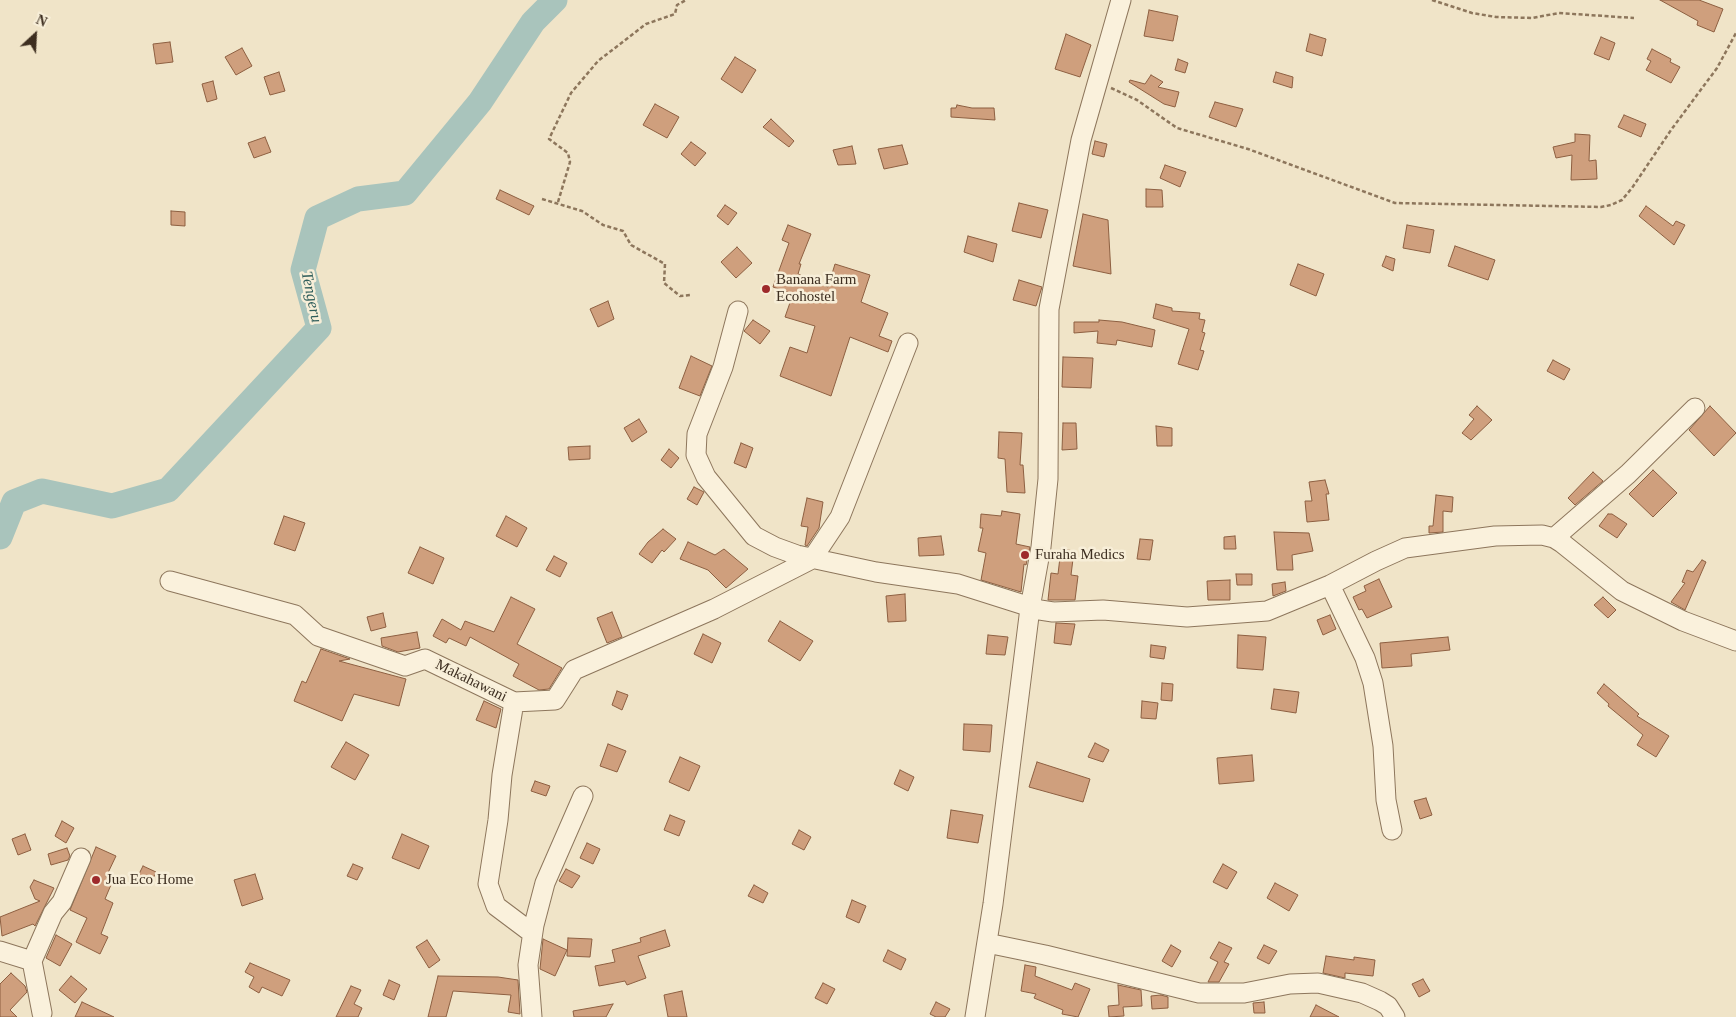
<!DOCTYPE html>
<style>
body{margin:0}
#map{position:relative;width:1736px;height:1017px;overflow:hidden;background:#f0e4c8;font-family:"Times New Roman",serif}
canvas{display:block}
.north{position:absolute;left:10px;top:10px;width:50px;height:50px;-webkit-text-stroke:4px #f7eed8;paint-order:stroke;rotate:25deg;font-size:14px;font-weight:700;line-height:20px;text-align:center;color:#3d2e20}
.north::after{content:'';display:block;margin:auto;width:18px;height:22px;background:#3d2e20;clip-path:polygon(50% 0,100% 100%,50% 72%,0 100%)}
</style>
<div id="map">
<canvas width="1736" height="1017"></canvas>
<div class="north">N</div>
</div>
<script>
const ctx = document.querySelector('canvas').getContext('2d');
ctx.lineJoin = 'round';
const poly = rows => new Path2D(rows.map(r => 'M' + r).join(''));
function trace(path, color, width, dash) { ctx.strokeStyle = color; ctx.lineWidth = width; ctx.lineCap = dash ? 'butt' : 'round'; ctx.setLineDash(dash || []); ctx.stroke(path); }
function paint(path, color) { ctx.fillStyle = color; ctx.fill(path, 'evenodd'); }
function drawText(font, color, halo, rows, align = 'center') {
  ctx.font = font + ' "Times New Roman",serif'; ctx.lineWidth = 5; ctx.setLineDash([]); ctx.textBaseline = 'middle'; ctx.strokeStyle = halo; ctx.fillStyle = color; for (const [text, x, y, turn = 0] of rows) {
    ctx.save(); ctx.translate(x, y); ctx.rotate((+turn || 0) * Math.PI / 180); ctx.textAlign = isNaN(turn) ? turn : align; if (halo) ctx.strokeText(text, 0, 0); ctx.fillText(text, 0, 0); ctx.restore();
  }
}
const river = poly([
 [0,537,14,502,42,491,112,506,168,490,319,328,303,270,317,218,358,199,405,193,480,102,533,22,555,0]
]);
const building = poly([
 [1660,0,1699,0,1723,9,1714,32,1697,25,1698,21,1660,0],
 [1149,10,1178,16,1173,41,1144,36,1149,10],
 [1066,34,1091,45,1080,77,1055,69,1066,34],
 [1310,34,1326,39,1322,56,1306,51,1310,34],
 [1601,37,1615,43,1609,60,1594,54,1601,37],
 [170,42,173,62,156,64,153,44,170,42],
 [242,48,252,66,236,75,225,57,242,48],
 [1652,49,1671,59,1670,62,1680,67,1671,83,1646,70,1651,61,1647,59,1652,49],
 [735,57,756,70,742,93,721,79,735,57],
 [1178,59,1188,63,1185,73,1175,70,1178,59],
 [279,72,285,91,270,95,264,77,279,72],
 [1276,72,1293,77,1292,88,1273,82,1276,72],
 [1151,75,1163,82,1158,87,1179,92,1175,107,1164,104,1129,82,1130,80,1145,84,1151,75],
 [213,81,217,99,207,102,202,84,213,81],
 [1215,102,1243,109,1236,127,1209,117,1215,102],
 [655,104,679,117,667,138,643,125,655,104],
 [957,105,972,108,994,108,995,120,951,117,951,108,956,108,957,105],
 [1624,115,1646,124,1641,137,1618,127,1624,115],
 [771,119,794,141,789,147,763,127,771,119],
 [1575,134,1590,135,1589,161,1596,160,1597,179,1571,180,1572,155,1556,158,1553,147,1575,142,1575,134],
 [265,137,271,152,254,158,248,143,265,137],
 [1095,141,1107,144,1104,157,1092,154,1095,141],
 [691,142,706,153,695,166,681,154,691,142],
 [902,145,908,164,884,169,878,149,902,145],
 [852,146,856,164,838,165,833,150,852,146],
 [1165,165,1186,172,1180,187,1160,178,1165,165],
 [1146,189,1162,190,1163,207,1146,207,1146,189],
 [500,190,534,206,529,215,496,199,500,190],
 [1019,203,1048,210,1041,238,1012,231,1019,203],
 [725,205,737,213,728,225,717,216,725,205],
 [1646,206,1673,226,1676,221,1685,225,1674,245,1639,216,1646,206],
 [171,211,185,212,185,226,171,225,171,211],
 [1083,214,1108,220,1111,274,1073,266,1083,214],
 [788,225,811,234,799,264,801,264,798,274,828,287,835,264,870,275,861,302,888,313,879,336,892,341,888,352,850,337,831,396,780,376,790,347,807,353,815,326,785,317,793,294,773,287,789,243,782,240,788,225],
 [1407,225,1434,230,1430,253,1403,248,1407,225],
 [968,236,997,244,993,262,964,252,968,236],
 [1455,246,1495,260,1488,280,1448,266,1455,246],
 [737,247,752,263,736,278,721,262,737,247],
 [1386,256,1395,259,1393,271,1382,266,1386,256],
 [1298,264,1324,274,1316,296,1290,285,1298,264],
 [1019,280,1042,287,1036,306,1013,300,1019,280],
 [608,301,614,319,598,327,590,309,608,301],
 [1156,304,1172,308,1172,311,1200,313,1199,319,1205,320,1202,332,1205,333,1200,350,1204,351,1198,370,1178,364,1189,329,1153,318,1156,304],
 [753,320,770,331,760,344,744,331,753,320],
 [1099,320,1122,322,1155,330,1152,347,1117,340,1116,345,1097,343,1098,331,1074,333,1074,322,1099,322,1099,320],
 [691,356,712,366,700,396,679,388,691,356],
 [1063,357,1093,358,1091,388,1062,387,1063,357],
 [1553,360,1570,369,1564,380,1547,371,1553,360],
 [1477,406,1492,420,1471,440,1462,433,1474,419,1469,415,1477,406],
 [1710,406,1736,433,1714,456,1689,430,1710,406],
 [639,419,647,432,632,442,624,428,639,419],
 [1063,423,1076,423,1077,449,1062,450,1063,423],
 [1156,426,1172,428,1172,446,1157,446,1156,426],
 [999,432,1022,433,1020,465,1023,465,1025,493,1007,492,1005,459,998,458,999,432],
 [741,443,753,448,746,468,734,463,741,443],
 [590,446,590,459,569,460,568,447,590,446],
 [669,449,679,458,671,468,661,460,669,449],
 [1653,470,1677,493,1653,517,1629,494,1653,470],
 [1593,472,1603,481,1575,505,1568,498,1593,472],
 [1325,480,1329,494,1326,494,1329,520,1307,522,1305,501,1312,501,1309,482,1325,480],
 [694,487,704,492,697,505,687,499,694,487],
 [1436,495,1453,497,1452,512,1443,511,1443,532,1429,533,1429,526,1433,526,1436,495],
 [807,498,823,502,819,528,807,546,805,545,808,527,801,526,807,498],
 [1002,511,1020,514,1016,544,1030,547,1026,565,1024,564,1021,592,981,580,986,553,978,551,983,528,980,528,981,514,1001,516,1002,511],
 [1608,514,1612,514,1627,524,1617,538,1599,526,1608,514],
 [284,516,305,523,295,551,274,544,284,516],
 [506,516,527,528,517,547,496,536,506,516],
 [663,529,676,539,664,552,662,550,652,563,639,554,648,542,663,529],
 [1274,532,1309,533,1313,551,1292,555,1293,570,1277,570,1274,532],
 [941,536,944,555,919,556,918,538,941,536],
 [1235,536,1236,549,1224,549,1224,537,1235,536],
 [1140,539,1153,540,1150,560,1137,559,1140,539],
 [688,542,715,555,724,549,748,569,726,588,708,570,680,559,688,542],
 [420,547,444,558,433,584,408,573,420,547],
 [1061,549,1074,551,1071,575,1078,576,1075,600,1048,600,1051,573,1058,574,1061,549],
 [554,556,567,563,560,577,546,570,554,556],
 [1702,560,1706,562,1685,610,1671,602,1685,583,1682,582,1687,570,1693,572,1702,560],
 [1236,574,1252,574,1252,585,1237,585,1236,574],
 [1379,579,1392,607,1367,618,1362,609,1359,610,1353,597,1366,591,1364,586,1379,579],
 [1230,580,1230,600,1208,600,1207,581,1230,580],
 [1285,582,1286,591,1273,596,1272,584,1285,582],
 [905,594,906,621,888,622,886,596,905,594],
 [511,597,535,609,517,644,562,668,549,689,539,690,513,676,519,664,470,637,466,646,449,638,446,643,433,636,442,619,461,630,465,621,494,632,511,597],
 [1603,597,1616,610,1608,618,1594,605,1603,597],
 [612,612,622,637,607,643,597,618,612,612],
 [383,613,386,627,371,631,367,617,383,613],
 [1330,615,1336,629,1323,635,1317,620,1330,615],
 [780,621,813,641,800,661,768,641,780,621],
 [1056,623,1075,624,1071,645,1054,643,1056,623],
 [417,632,420,648,398,652,382,646,381,638,417,632],
 [703,634,721,643,712,663,694,654,703,634],
 [988,635,1008,637,1005,655,986,654,988,635],
 [1238,635,1266,637,1263,670,1237,668,1238,635],
 [1448,637,1450,650,1411,654,1412,666,1382,668,1380,643,1448,637],
 [1151,645,1166,647,1164,659,1150,657,1151,645],
 [321,649,350,659,339,661,406,679,399,706,354,694,342,721,294,701,302,681,306,683,321,649],
 [1162,683,1173,684,1172,701,1161,700,1162,683],
 [1604,684,1639,714,1637,716,1669,736,1656,757,1637,745,1643,735,1608,706,1609,704,1597,693,1604,684],
 [1274,689,1299,692,1296,713,1271,709,1274,689],
 [617,691,628,695,622,710,612,705,617,691],
 [484,701,501,709,496,728,476,720,484,701],
 [1142,701,1158,703,1156,719,1141,718,1142,701],
 [964,724,992,725,990,752,963,750,964,724],
 [346,742,369,755,355,780,331,767,346,742],
 [1095,743,1109,750,1103,762,1088,757,1095,743],
 [608,744,626,751,617,772,600,766,608,744],
 [1252,755,1254,781,1219,784,1217,758,1252,755],
 [680,757,700,766,689,791,669,782,680,757],
 [1037,762,1090,779,1083,802,1029,787,1037,762],
 [900,770,914,777,908,791,894,784,900,770],
 [535,781,550,786,546,796,531,791,535,781],
 [1426,798,1432,815,1420,819,1414,801,1426,798],
 [951,810,983,815,978,843,947,838,951,810],
 [670,815,685,821,679,836,664,830,670,815],
 [62,821,74,828,66,843,55,836,62,821],
 [799,830,811,837,804,850,792,844,799,830],
 [25,834,31,850,18,855,12,839,25,834],
 [402,834,429,846,419,869,392,858,402,834],
 [587,843,600,849,593,864,580,858,587,843],
 [96,847,116,856,106,877,113,880,105,899,113,903,101,934,108,937,100,954,76,942,87,918,70,910,96,847],
 [67,848,70,856,68,860,51,865,48,854,67,848],
 [353,864,363,868,357,880,347,876,353,864],
 [1223,864,1237,872,1227,889,1213,882,1223,864],
 [143,866,156,872,151,883,138,876,143,866],
 [566,869,580,876,572,888,559,881,566,869],
 [255,874,263,899,242,906,234,880,255,874],
 [34,880,54,888,35,926,33,924,2,936,0,917,40,901,35,899,30,887,34,880],
 [1275,883,1298,895,1289,911,1267,898,1275,883],
 [754,885,768,893,763,903,748,896,754,885],
 [852,900,866,906,859,923,846,917,852,900],
 [665,930,670,946,638,956,646,978,627,985,625,981,599,986,595,966,615,962,612,950,641,942,640,938,665,930],
 [56,935,72,944,60,966,46,958,56,935],
 [568,938,592,939,590,957,567,956,568,938],
 [543,939,567,950,555,976,540,969,543,939],
 [427,940,440,960,429,968,416,947,427,940],
 [1219,942,1232,948,1224,962,1229,964,1219,982,1208,982,1218,962,1210,958,1219,942],
 [1171,945,1181,951,1172,967,1162,961,1171,945],
 [1264,945,1277,951,1269,964,1257,958,1264,945],
 [888,950,906,959,901,970,883,961,888,950],
 [1326,956,1354,960,1354,957,1375,960,1373,976,1345,973,1345,978,1323,973,1326,956],
 [250,963,290,980,282,996,262,987,259,993,249,987,254,977,245,972,250,963],
 [1025,965,1036,967,1035,976,1072,990,1075,983,1090,989,1078,1017,1062,1014,1063,1010,1034,998,1036,994,1021,991,1025,965],
 [11,973,25,986,27,992,10,1010,17,1017,0,1017,0,984,11,973],
 [71,976,87,989,75,1003,59,990,71,976],
 [438,976,498,977,518,980,520,1014,508,1012,511,995,453,991,446,1017,428,1017,438,976],
 [1423,979,1430,991,1419,997,1412,984,1423,979],
 [389,980,400,985,394,1000,383,995,389,980],
 [823,983,835,989,827,1004,815,998,823,983],
 [1118,985,1141,990,1142,1006,1123,1007,1124,1016,1109,1017,1108,1006,1119,1005,1118,985],
 [351,986,361,990,354,1004,362,1008,358,1017,336,1017,351,986],
 [682,991,687,1017,668,1017,664,995,682,991],
 [1161,995,1168,997,1168,1008,1152,1009,1151,996,1161,995],
 [82,1002,114,1017,75,1017,82,1002],
 [936,1002,950,1009,945,1017,936,1017,930,1014,936,1002],
 [1264,1002,1265,1013,1254,1013,1253,1003,1264,1002],
 [613,1004,606,1017,574,1017,573,1011,613,1004],
 [1316,1005,1339,1017,1310,1017,1316,1005]
]);
const path = poly([
 [1432,0,1472,13,1496,17,1532,18,1559,13,1634,18],
 [1111,88,1137,100,1177,128,1248,149,1395,203,1601,207,1611,205,1622,200,1632,188,1671,130,1717,68,1736,33],
 [542,199,582,211,603,225,623,231,631,245,665,264,664,283,680,296,691,295],
 [558,202,570,162,568,153,549,139,571,93,598,61,646,24,675,14,677,5,686,0]
]);
const minor = poly([
 [738,311,723,367,697,434,696,455,706,477,754,536,775,547,797,555,876,572,958,584,1040,610,1053,612,1103,610,1187,617,1267,611,1330,585,1376,561,1405,548,1495,536,1542,535,1554,538,1562,543,1622,591,1683,621,1736,641],
 [1554,538,1628,474,1695,408],
 [170,581,295,615,318,636,405,666,425,659,514,702,502,775,498,820,488,884,496,906,528,930],
 [1330,585,1365,658,1373,683,1383,746,1386,800,1392,830],
 [514,702,555,700,574,670,714,609,812,559,840,517,908,343],
 [987,943,1045,955,1199,993,1244,993,1290,984,1318,983,1362,993,1380,1001,1388,1006,1395,1017],
 [0,951,32,961],
 [42,1013,32,961,53,913,62,902,81,858],
 [532,1017,528,965,534,925,545,883,583,796],
 [975,1017,993,904,1030,608,1041,547,1048,479,1049,309,1081,140,1121,0]
]);
const markers = [
 [766,289,5,"#9e2a2b"],
 [1025,555,5,"#9e2a2b"],
 [96,880,5,"#9e2a2b"]
];
const poiNames = [
 ["Banana Farm",776,280],
 ["Ecohostel",776,297],
 ["Furaha Medics",1035,555],
 ["Jua Eco Home",106,880]
];
const streetNames = [
 ["Makahawani",471,681,26]
];
const waterNames = [
 ["Tengeru",311,297,78]
];
trace(river, '#a9c4bc', 25);
paint(building, '#cf9f7d');
trace(building, '#8d5f41', 1);
trace(minor, '#8d765c', 21);
trace(path, '#8d765c', 2.5, [4, 2.5]);
trace(minor, '#faf1dc', 19);
for (const [x, y, r, color] of markers) { const dot = new Path2D(); dot.arc(x, y, r, 0, 2 * Math.PI); ctx.fillStyle = color; ctx.fill(dot); trace(dot, '#f7eed8', 2); }
drawText('15px', '#3d2e20', '#f7eed8', poiNames, 'left');
drawText('15px', '#3d2e20', '#f7eed8', streetNames);
drawText('italic 16px', '#2f5d5a', '#f7eed8', waterNames);
</script>
